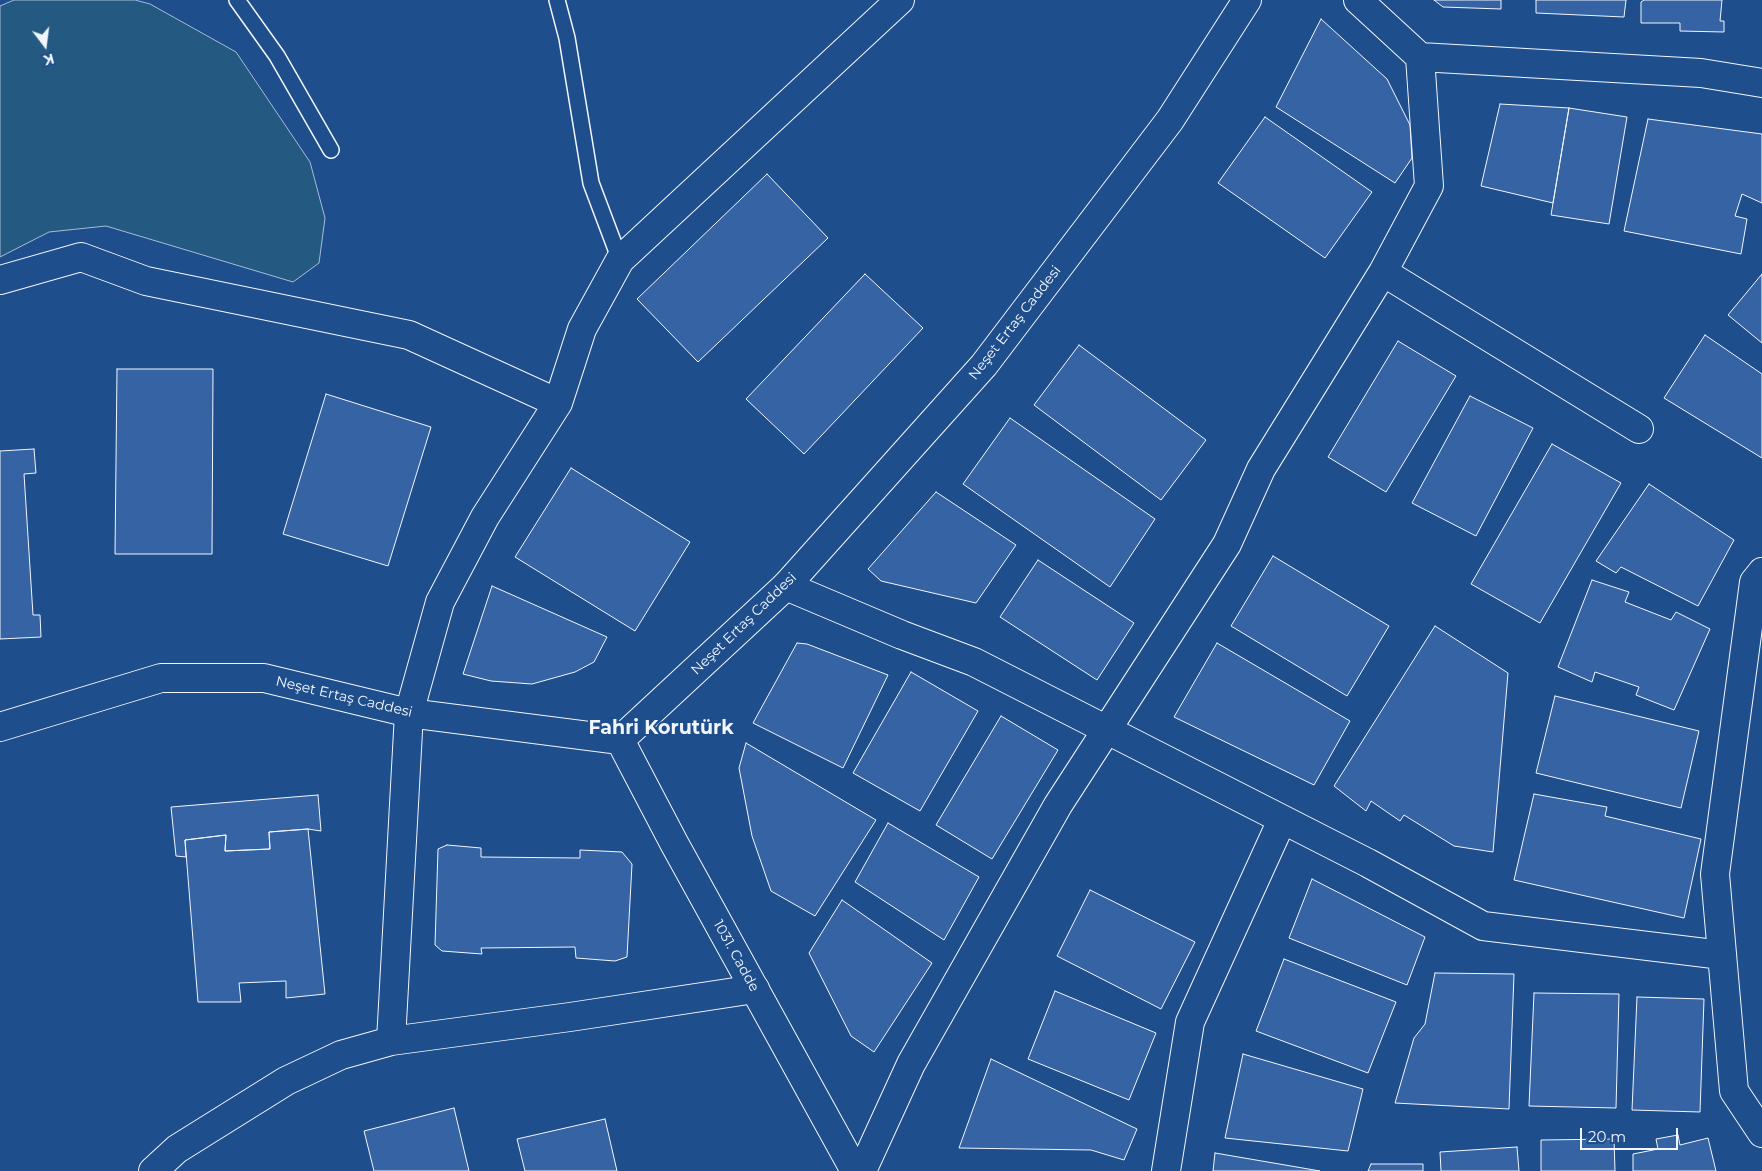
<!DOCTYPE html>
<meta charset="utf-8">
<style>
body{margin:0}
#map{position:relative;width:1762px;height:1171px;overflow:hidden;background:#1f4e8c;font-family:Montserrat,sans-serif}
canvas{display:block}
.north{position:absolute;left:20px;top:20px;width:50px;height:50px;-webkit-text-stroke:4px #1f4e8c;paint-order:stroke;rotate:165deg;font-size:14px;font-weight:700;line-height:20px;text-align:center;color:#f2f6ff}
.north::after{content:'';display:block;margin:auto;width:18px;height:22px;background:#f2f6ff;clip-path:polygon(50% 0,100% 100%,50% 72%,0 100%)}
.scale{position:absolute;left:1580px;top:1128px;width:98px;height:22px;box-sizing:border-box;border:2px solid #f2f6ff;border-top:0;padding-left:6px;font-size:15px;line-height:18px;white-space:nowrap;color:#f2f6ff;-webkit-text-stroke:4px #1f4e8c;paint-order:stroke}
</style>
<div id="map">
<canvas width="1762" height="1171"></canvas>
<div class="north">K</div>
<div class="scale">20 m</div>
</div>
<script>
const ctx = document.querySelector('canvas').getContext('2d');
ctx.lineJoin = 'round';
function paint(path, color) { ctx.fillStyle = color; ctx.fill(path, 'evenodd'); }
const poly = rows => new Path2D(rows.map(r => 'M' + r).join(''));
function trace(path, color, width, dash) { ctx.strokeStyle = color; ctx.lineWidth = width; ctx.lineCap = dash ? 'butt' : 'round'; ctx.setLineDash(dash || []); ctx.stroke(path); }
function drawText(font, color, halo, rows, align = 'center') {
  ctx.font = font + ' Montserrat,sans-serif'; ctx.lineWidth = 4; ctx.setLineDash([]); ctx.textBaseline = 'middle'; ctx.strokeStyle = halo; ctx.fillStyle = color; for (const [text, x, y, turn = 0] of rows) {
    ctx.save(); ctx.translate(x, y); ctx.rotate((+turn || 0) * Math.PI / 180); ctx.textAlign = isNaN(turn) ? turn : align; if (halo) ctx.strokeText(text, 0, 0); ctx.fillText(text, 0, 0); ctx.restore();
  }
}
const green = poly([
 [14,0,135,0,150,4,236,52,310,162,325,218,319,263,293,282,106,226,49,232,0,257,0,6,14,0]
]);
const building = poly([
 [1434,0,1501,0,1501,9,1443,7,1434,0],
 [1536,0,1626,0,1624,17,1536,13,1536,0],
 [1644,0,1722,0,1720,21,1724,21,1724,32,1680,31,1680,23,1641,23,1641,2,1644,0],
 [1321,19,1387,79,1410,125,1412,158,1395,183,1276,107,1321,19],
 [1500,104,1569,108,1553,203,1481,186,1500,104],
 [1569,108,1627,117,1609,224,1551,215,1569,108],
 [1265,117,1372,192,1325,258,1218,183,1265,117],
 [1648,119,1762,134,1762,203,1742,194,1735,216,1747,219,1741,254,1624,231,1648,119],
 [767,174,828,238,698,362,637,299,767,174],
 [865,274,923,328,804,454,746,399,865,274],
 [1762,274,1762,343,1728,315,1762,274],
 [1705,335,1762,374,1762,458,1664,398,1705,335],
 [1398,341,1456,376,1386,492,1328,457,1398,341],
 [1079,345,1206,440,1161,500,1034,405,1079,345],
 [117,369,213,369,212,554,115,554,117,369],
 [326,394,431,427,388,566,283,534,326,394],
 [1470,396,1533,428,1476,536,1412,503,1470,396],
 [1010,418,1155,519,1110,587,963,484,1010,418],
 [1552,444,1621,483,1540,623,1471,584,1552,444],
 [34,449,36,473,24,474,33,615,40,615,41,637,0,639,0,451,34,449],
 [571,468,690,542,635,631,515,557,571,468],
 [1649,484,1734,540,1698,606,1621,567,1616,573,1596,561,1649,484],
 [936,492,1016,545,976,603,881,581,868,569,936,492],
 [1273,556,1389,626,1347,696,1231,626,1273,556],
 [1038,560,1134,623,1097,680,1000,617,1038,560],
 [1592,580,1629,592,1625,602,1671,620,1676,612,1710,629,1674,710,1636,695,1639,687,1595,672,1592,682,1558,667,1592,580],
 [492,586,607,637,594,662,575,672,532,684,491,681,463,674,492,586],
 [1435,626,1508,673,1493,852,1454,846,1404,815,1400,821,1371,801,1366,811,1334,786,1435,626],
 [797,643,807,644,888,675,843,768,753,723,797,643],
 [1217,643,1350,721,1314,785,1174,717,1217,643],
 [911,672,978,711,920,811,853,773,911,672],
 [1555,696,1699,731,1681,808,1536,773,1555,696],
 [1001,716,1058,750,992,859,936,825,1001,716],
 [746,743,876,820,815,916,771,891,752,836,739,768,746,743],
 [1534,794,1607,807,1605,816,1701,839,1684,918,1514,880,1534,794],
 [318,795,321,831,308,829,269,832,270,849,225,851,226,835,185,840,186,857,176,856,171,807,318,795],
 [888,823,979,877,944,940,855,882,888,823],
 [308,829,325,994,286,998,286,981,239,983,241,1002,198,1002,185,840,226,835,225,851,270,849,269,832,308,829],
 [447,845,481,848,481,857,580,858,580,850,622,852,632,864,627,957,615,961,576,958,575,947,481,948,482,954,442,951,435,945,438,849,447,845],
 [1312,879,1425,937,1407,985,1289,938,1312,879],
 [1090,890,1195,942,1161,1009,1057,956,1090,890],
 [842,900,932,963,874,1052,851,1036,809,953,842,900],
 [1284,959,1396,1002,1368,1073,1256,1031,1284,959],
 [1435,973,1514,974,1509,1109,1395,1103,1414,1038,1425,1024,1435,973],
 [1055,991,1156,1033,1129,1100,1028,1059,1055,991],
 [1534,993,1619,994,1616,1108,1529,1106,1534,993],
 [1637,997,1704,999,1700,1112,1632,1110,1637,997],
 [1243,1054,1363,1089,1348,1151,1225,1138,1243,1054],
 [991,1059,1137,1129,1124,1160,1091,1150,959,1148,991,1059],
 [454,1108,469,1171,374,1171,364,1131,454,1108],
 [605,1119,617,1171,525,1171,517,1139,605,1119],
 [1678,1135,1680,1145,1708,1138,1716,1171,1633,1171,1633,1154,1658,1149,1656,1139,1678,1135],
 [1614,1139,1615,1171,1541,1171,1541,1140,1614,1139],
 [1517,1147,1519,1171,1441,1171,1440,1152,1517,1147],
 [1215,1153,1320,1171,1213,1171,1215,1153],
 [1371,1164,1423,1164,1423,1171,1368,1171,1371,1164]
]);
const lane = poly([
 [237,0,277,56,331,150],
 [557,0,567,38,591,183,620,260]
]);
const street = poly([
 [1358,0,1420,57,1701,73,1762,83],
 [1383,272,1639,429],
 [0,280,81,257,146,281,409,335,558,403],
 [1762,572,1754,582,1715,874,1734,1091,1762,1133],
 [786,586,902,635,974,662,1368,863,1483,926,1722,955],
 [391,1041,409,713,440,602,485,517,558,403,582,329,620,260,900,0],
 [153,1171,177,1149,286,1081,341,1055,391,1041,570,1017,755,989],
 [862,1171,911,1064,1058,805,1227,544,1261,469,1383,272,1429,186,1420,57],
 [1166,1171,1190,1022,1282,820]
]);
const secondary = poly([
 [0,727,161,678,264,678,409,713,620,740,786,586,984,365,1170,120,1247,0],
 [620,740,674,843,855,1171]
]);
const streetNames = [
 ["Neşet Ertaş Caddesi",1015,323,-52],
 ["Neşet Ertaş Caddesi",744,624,-44],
 ["Neşet Ertaş Caddesi",344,697,13],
 ["1031. Cadde",736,956,61]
];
const districtNames = [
 ["Fahri Korutürk",661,728]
];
paint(green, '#245a82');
trace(green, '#a8bbd7', 1);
paint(building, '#3563a3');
trace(building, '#f2f6ff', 1);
trace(lane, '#f2f6ff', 18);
trace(street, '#f2f6ff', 30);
trace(secondary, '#f2f6ff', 30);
trace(lane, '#1f4e8c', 15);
trace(street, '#1f4e8c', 28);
trace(secondary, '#1f4e8c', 28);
drawText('14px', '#f2f6ff', '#1f4e8c', streetNames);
drawText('bold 19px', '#f2f6ff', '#1f4e8c', districtNames);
</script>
